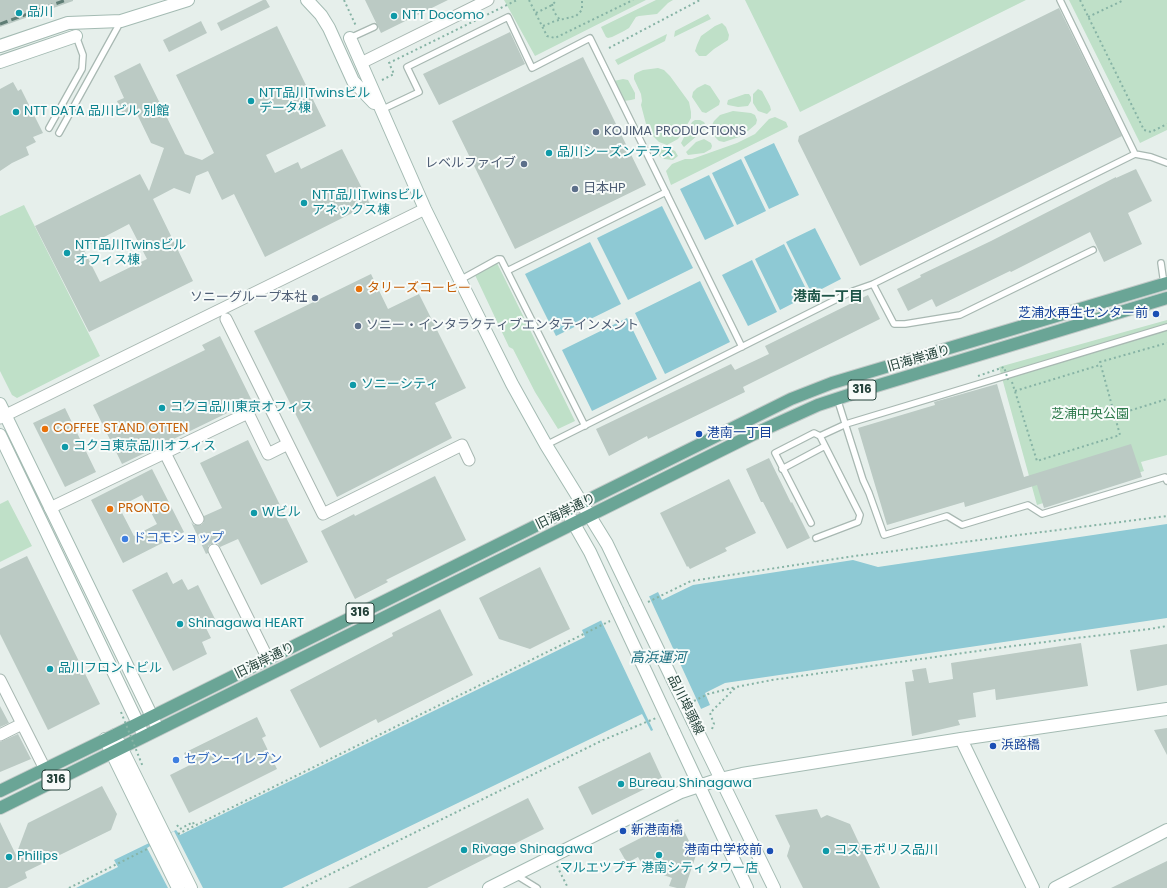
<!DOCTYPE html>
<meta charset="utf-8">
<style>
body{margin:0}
canvas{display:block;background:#e6efeb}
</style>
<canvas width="1167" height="888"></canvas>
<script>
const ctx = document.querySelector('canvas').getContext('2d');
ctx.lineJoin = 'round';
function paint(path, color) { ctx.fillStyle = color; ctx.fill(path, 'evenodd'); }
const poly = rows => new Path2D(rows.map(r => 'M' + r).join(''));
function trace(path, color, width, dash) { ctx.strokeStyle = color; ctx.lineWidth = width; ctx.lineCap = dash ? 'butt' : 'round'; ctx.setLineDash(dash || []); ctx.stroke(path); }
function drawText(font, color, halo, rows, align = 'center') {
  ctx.font = font + ' Poppins,"Noto Sans JP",sans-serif'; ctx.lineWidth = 4; ctx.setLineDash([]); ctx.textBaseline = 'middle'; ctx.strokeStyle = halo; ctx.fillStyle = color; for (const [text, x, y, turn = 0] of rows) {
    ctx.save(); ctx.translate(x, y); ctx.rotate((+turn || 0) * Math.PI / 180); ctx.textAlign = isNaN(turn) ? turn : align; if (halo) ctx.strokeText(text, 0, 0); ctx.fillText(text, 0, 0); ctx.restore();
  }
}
const green = poly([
 [504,0,646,0,535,56],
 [656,0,673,0,668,3,657,14,639,16,636,17,629,28,624,31,612,37,608,38,606,37,601,27],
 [745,0,1026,0,800,112],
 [1069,0,1167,0,1167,130,1140,143],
 [708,14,711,19,674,37,675,31],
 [722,23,726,27,729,35,728,40,714,49,706,56,699,56,695,51,697,45,701,36,715,26],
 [667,34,665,41,618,65,615,60],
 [658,68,664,70,670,76,689,102,691,112,691,118,683,132,678,139,667,145,659,142,653,136,646,124,641,105,642,101,641,94,634,79,634,75,636,73,643,70],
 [623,79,628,80,635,93,635,99,631,100,624,101,614,81],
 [705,84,710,86,720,101,719,105,706,113,702,112,692,97,693,92,697,88],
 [758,89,762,91,770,106,771,110,767,114,758,111,753,103,753,94],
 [745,94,749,94,751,97,751,101,748,106,738,107,728,105,727,104,728,100],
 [733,111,751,113,755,115,757,120,756,124,748,131,739,137,724,142,719,141,714,136,712,125,714,121,720,115],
 [775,117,786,122,788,127,671,185,666,171,672,164,685,159,692,159,737,143,755,134,769,119],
 [695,120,700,120,704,122,706,126,705,129,684,147,683,146,681,143,692,122],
 [704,139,711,143,712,146,711,149,704,153,688,155,686,152,696,142],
 [663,148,671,149,675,151,678,156,673,160,664,159,660,157,658,153,658,150],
 [24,205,100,356,17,398,12,395,0,371,0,216],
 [497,263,575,421,558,429,535,392,513,349,509,347,475,275],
 [1167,320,1167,455,1141,462,1144,471,1037,505,999,367],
 [8,500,32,546,0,562,0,504]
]);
const water = poly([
 [774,143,799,195,769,209,744,157],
 [741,159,766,211,737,225,712,173],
 [709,175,734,226,705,240,680,189],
 [662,206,693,268,628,300,597,238],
 [815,228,841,279,812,294,786,242],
 [590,242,621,304,556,336,525,274],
 [784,244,809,295,780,310,755,259],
 [752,260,777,312,748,326,722,275],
 [700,281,730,342,665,374,635,313],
 [627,318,657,379,592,411,562,350],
 [1167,524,1167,618,725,683,705,693,710,705,651,731,642,714,282,888,76,888,118,867,114,860,176,830,180,835,585,637,582,630,658,592,662,600,693,585,853,560,878,567]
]);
const pier = poly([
 [648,594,702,711,654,732,600,618],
 [174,831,203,888,168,888,147,848]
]);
const building = poly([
 [0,0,73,0,73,1,0,27],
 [263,0,266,0,270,7,221,31,217,23],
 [365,0,448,0,381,33],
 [1059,8,1122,136,860,266,798,141,799,136],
 [201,21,207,33,169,52,163,40],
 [277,26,326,126,266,155,275,173,298,162,301,169,342,149,370,204,265,257,234,194,222,200,208,171,196,176,190,194,174,188,153,199,193,281,89,332,35,226,140,174,149,191,164,148,151,143,137,114,133,116,131,113,124,117,117,101,124,98,114,76,140,63,185,154,202,160,214,153,176,75],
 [129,224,147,259,100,282,83,248],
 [510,32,525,64,439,105,423,74],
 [583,57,646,185,515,249,452,121],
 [13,82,18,91,21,89,43,133,33,137,36,142,26,147,29,155,12,163,0,171,0,89],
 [1136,169,1152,201,1128,213,1142,244,1104,262,1090,232,1011,272,1010,271,936,307,932,299,908,311,897,289,921,277,920,275,991,241,1116,177,1116,178],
 [371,274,388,309,419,294,466,388,435,403,452,438,337,497,254,331],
 [868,295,880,319,743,387,745,392,648,439,647,436,609,456,596,429,731,364,735,370,769,354,765,346],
 [220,336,252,401,122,464,93,405,205,350,202,345],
 [997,384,1024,477,1131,444,1142,477,1044,508,1037,485,965,507,964,502,887,525,858,428,935,405,934,402],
 [65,408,96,472,65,487,33,423],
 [248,440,308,562,261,585,238,539,220,547,218,544,211,544,208,546,208,553,206,554,191,522,194,525,201,525,204,522,204,516,222,508,200,463],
 [769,458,791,503,792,502,810,538,787,549,763,502,761,502,746,469],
 [152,469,184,532,123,563,91,500],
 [142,495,157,524,134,536,119,507],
 [435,476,466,540,386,580,388,582,355,599,321,531,354,514,355,516],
 [729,479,756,533,725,548,727,551,690,569,688,566,687,567,660,513],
 [27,556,100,704,48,730,0,634,0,569],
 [540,567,570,629,530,649,499,639,479,598],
 [167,572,173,584,182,579,188,590,198,585,216,621,205,626,211,638,202,642,207,654,173,671,132,590],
 [440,609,473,675,378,723,376,719,320,748,290,690,393,636,392,633],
 [1081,643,1088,686,996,700,995,689,973,693,976,717,958,720,960,725,912,736,905,682,914,681,912,670,926,668,929,683,953,679,951,663],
 [1167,644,1167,685,1137,691,1130,650],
 [0,706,9,723,0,727],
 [257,717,266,736,262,738,277,769,189,813,170,775,190,765,184,753],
 [1167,728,1167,755,1154,730],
 [18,734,31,759,0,772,0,742],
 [650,752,663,780,592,815,578,787],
 [102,786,117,814,111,830,25,872,27,878,7,888,0,888,0,822,16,855,28,823],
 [528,798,544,829,427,888,348,888],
 [817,809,821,818,827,815,850,824,880,888,803,888,787,856,790,846,775,815],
 [678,819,692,847,694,846,697,852,685,888,677,888,669,886,672,878,644,868,638,857,627,863,619,849],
 [1167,861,1167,888,1111,888]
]);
const path = poly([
 [344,0,356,26],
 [529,0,547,36,555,38,633,0],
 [1080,0,1144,130,1151,132,1167,124],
 [552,4,554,12,560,20],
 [536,13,552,5,557,0],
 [1088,17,1124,0],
 [543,26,555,21,576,16,582,10,582,0],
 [609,48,700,0],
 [382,80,394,74,389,63,517,0],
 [1012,382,1037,461,1120,435,1100,362,1167,343],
 [1015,391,1100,365],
 [1116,415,1167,399],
 [648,602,691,581,855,556,1167,516],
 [694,701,708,694,736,687],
 [712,729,714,724,710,713,736,687,772,680,1013,646,1150,629,1167,626],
 [177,825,180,829,193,822,194,825],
 [178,834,610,621],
 [557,866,568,888],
 [69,888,147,849],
 [302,888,601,741,656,718]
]);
const lane = poly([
 [1060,0,1135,154],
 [350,38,374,27],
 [381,110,419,92,407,67,508,17,532,68,590,38,742,347],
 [49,128,82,69,83,55,76,36],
 [59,133,121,21],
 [1161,263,1164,284],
 [507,271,666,192],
 [460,280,498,259,501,259,585,426],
 [873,284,894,324,905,324,960,315,1093,250],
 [837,398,863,480,869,493,884,535,947,516,962,525,1028,505,1042,514,1165,477,1167,481],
 [546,445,853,291,873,284,1135,154,1151,157,1167,163],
 [782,469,825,446],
 [811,523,775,453,814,433,820,436],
 [816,538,858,522,860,515,820,436,846,424,1167,327],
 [516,875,537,888]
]);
const street = poly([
 [361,63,488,0],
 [226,319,323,514,462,445,469,460],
 [0,418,425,209],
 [165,453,198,519],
 [50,508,248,413,268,454,288,444],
 [214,550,268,659],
 [0,680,45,769],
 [0,735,22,724]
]);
const secondary = poly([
 [307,0,321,15,329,28,353,81,374,103],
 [350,38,425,209,460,280,512,384,546,445,607,544,635,602],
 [0,46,68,23,121,21,188,0],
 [0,62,76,36],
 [0,404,158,729],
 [0,435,144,736],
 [566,510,590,552,617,610],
 [693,722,774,888],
 [674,732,747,888],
 [115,735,191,888],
 [105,739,178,888],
 [961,739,1033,888],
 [489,888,681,792,720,779,742,774,961,739,1167,709],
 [1055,888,1167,830]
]);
const primary = poly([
 [0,791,115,735,791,399,832,383,1167,283],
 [0,808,754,434,818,405,876,386,1167,298]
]);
const rail = poly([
 [0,24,66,0]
]);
const pathBridge = poly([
 [978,376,1004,367,1008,380],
 [121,712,143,767]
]);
const secondaryBridge = poly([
 [635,602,693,722],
 [617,610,674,732]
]);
const markers = [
 [19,13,4,"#0f9aa8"],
 [394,16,4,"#0f9aa8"],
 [251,101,4,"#0f9aa8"],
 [16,112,4,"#0f9aa8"],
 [596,132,4,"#5c6f8a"],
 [549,153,4,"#0f9aa8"],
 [524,164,4,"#5c6f8a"],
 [575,189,4,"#5c6f8a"],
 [304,203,4,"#0f9aa8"],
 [67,253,4,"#0f9aa8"],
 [359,289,4,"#e8710a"],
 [315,298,4,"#5c6f8a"],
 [1156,314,4,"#1a4fb4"],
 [358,326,4,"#5c6f8a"],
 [353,385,4,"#0f9aa8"],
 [162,408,4,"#0f9aa8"],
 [45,429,4,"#e8710a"],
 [699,434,4,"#1a4fb4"],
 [65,447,4,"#0f9aa8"],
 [110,509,4,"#e8710a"],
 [254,513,4,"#0f9aa8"],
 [125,539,4,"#3f7fe0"],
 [180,624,4,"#0f9aa8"],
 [50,669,4,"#0f9aa8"],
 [993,746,4,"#1a4fb4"],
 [176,760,4,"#3f7fe0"],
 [621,784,4,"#0f9aa8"],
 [623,831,4,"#1a4fb4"],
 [464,850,4,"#0f9aa8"],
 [770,851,4,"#1a4fb4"],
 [826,851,4,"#0f9aa8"],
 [659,855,4,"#0f9aa8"],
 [9,857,4,"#0f9aa8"]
];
const shields = [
 [862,390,28],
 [360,613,28],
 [56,780,28]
];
const shieldNames = [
 ["316",862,390],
 ["316",360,613],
 ["316",56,780]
];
const cultureNames = [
 ["品川",27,13],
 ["NTT Docomo",402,16],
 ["NTT品川Twinsビル",259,94],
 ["データ棟",259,109],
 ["NTT DATA 品川ビル 別館",24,112],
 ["品川シーズンテラス",557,153],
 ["NTT品川Twinsビル",312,196],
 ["アネックス棟",312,211],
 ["NTT品川Twinsビル",75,246],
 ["オフィス棟",75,261],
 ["ソニーシティ",361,385],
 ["コクヨ品川東京オフィス",170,408],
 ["コクヨ東京品川オフィス",73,447],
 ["Wビル",262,513],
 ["Shinagawa HEART",188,624],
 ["品川フロントビル",58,669],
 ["Bureau Shinagawa",629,784],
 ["Rivage Shinagawa",472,850],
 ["コスモポリス品川",834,851],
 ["Philips",17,857],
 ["マルエツプチ 港南シティタワー店",659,869,"center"]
];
const serviceNames = [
 ["KOJIMA PRODUCTIONS",604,132],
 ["レベルファイブ",516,164,"right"],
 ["日本HP",583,189],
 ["ソニーグループ本社",307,298,"right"],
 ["ソニー・インタラクティブエンタテインメント",366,326]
];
const foodNames = [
 ["タリーズコーヒー",367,289],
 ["COFFEE STAND OTTEN",53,429],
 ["PRONTO",118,509]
];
const transitNames = [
 ["芝浦水再生センター前",1148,314,"right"],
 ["港南一丁目",707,434],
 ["浜路橋",1001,746],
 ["新港南橋",631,831],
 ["港南中学校前",762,851,"right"]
];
const streetNames = [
 ["旧海岸通り",919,359,-16],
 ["旧海岸通り",566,512,-26],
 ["旧海岸通り",265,661,-26],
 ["品川埠頭線",685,705,64]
];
const parkNames = [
 ["芝浦中央公園",1090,415]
];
const shopNames = [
 ["ドコモショップ",133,539],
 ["セブン-イレブン",184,760]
];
const neighbourhoodNames = [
 ["港南一丁目",828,297]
];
const waterNames = [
 ["高浜運河",658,658]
];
paint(green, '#bfe0c8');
paint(water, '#8ec9d4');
paint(pier, '#e6efeb');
paint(building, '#bbcac4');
trace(lane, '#a8b8b2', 8);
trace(street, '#a8b8b2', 13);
trace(secondary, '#a4bbb3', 14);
trace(primary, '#c2cac8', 14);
trace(path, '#86b3a5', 2, [2, 3]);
trace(lane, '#fff', 5.5);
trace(street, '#fff', 11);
trace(secondary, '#fff', 12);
trace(primary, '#6aa596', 12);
trace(rail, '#5f7d75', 3, [8, 4]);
trace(secondaryBridge, '#a4bbb3', 14, []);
trace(pathBridge, '#86b3a5', 2, [2, 3]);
trace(secondaryBridge, '#fff', 12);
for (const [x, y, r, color] of markers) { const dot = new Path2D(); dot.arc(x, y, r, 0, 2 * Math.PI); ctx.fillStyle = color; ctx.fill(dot); trace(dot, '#f7fbf9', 1.5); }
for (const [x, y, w] of shields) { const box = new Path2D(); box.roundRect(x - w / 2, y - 10, w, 20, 3); ctx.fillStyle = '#f7fbf9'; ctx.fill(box); trace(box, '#24423a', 1); }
drawText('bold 12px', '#24423a', null, shieldNames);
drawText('13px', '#0d838f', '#f7fbf9', cultureNames, 'left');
drawText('13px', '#4e5e75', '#f7fbf9', serviceNames, 'left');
drawText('13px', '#c56008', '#f7fbf9', foodNames, 'left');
drawText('13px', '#164399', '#f7fbf9', transitNames, 'left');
drawText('13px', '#24423a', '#f7fbf9', streetNames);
drawText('13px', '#2d7a4b', '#f7fbf9', parkNames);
drawText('13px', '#366cbe', '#f7fbf9', shopNames, 'left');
drawText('bold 14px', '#1f5548', '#f7fbf9', neighbourhoodNames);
drawText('italic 14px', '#1c6f80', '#f7fbf9', waterNames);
</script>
